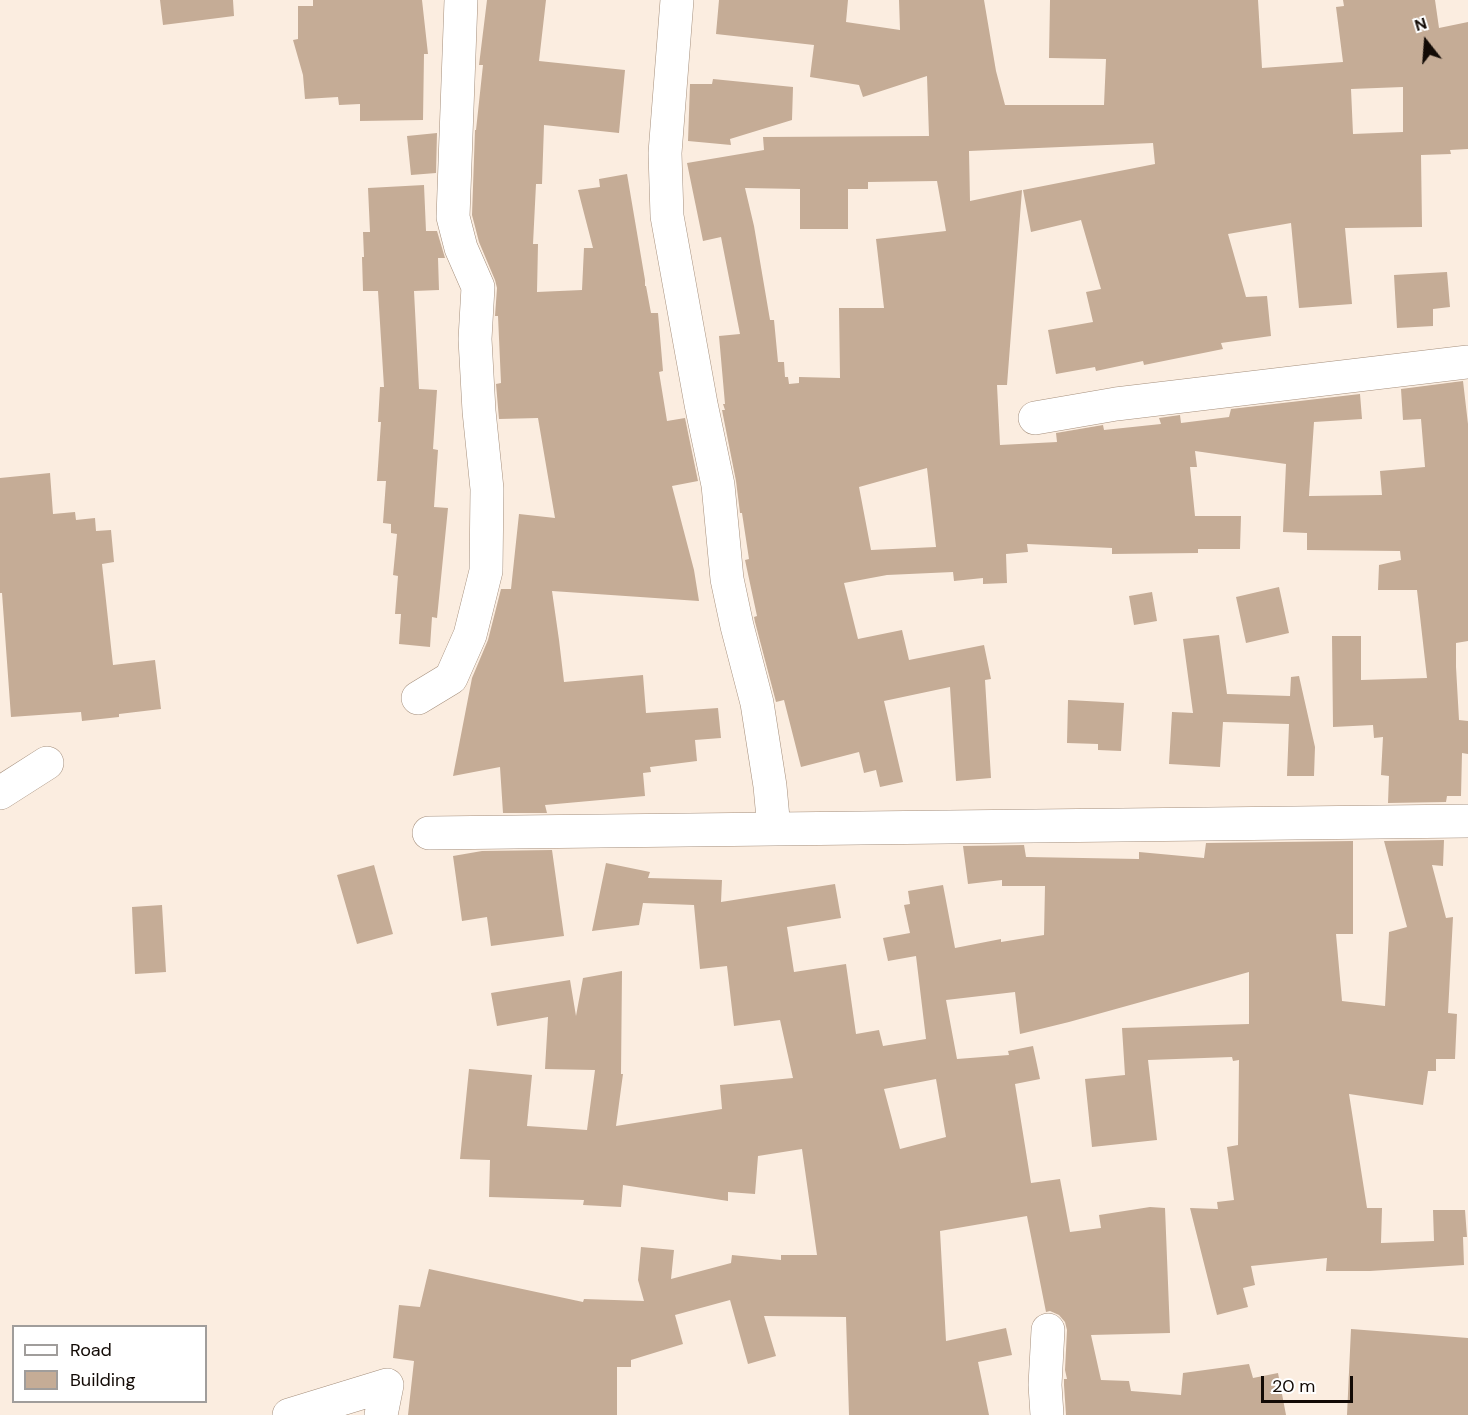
<!DOCTYPE html>
<style>
body{margin:0}
#map{position:relative;width:1468px;height:1415px;overflow:hidden;background:#fbede0;font-family:"DM Sans",sans-serif}
canvas{display:block}
.legend{position:absolute;left:12px;top:1325px;width:195px;height:78px;box-sizing:border-box;background:#fff;border:2px solid #a09d9b;margin:0;padding:8px 10px;list-style:none;font-size:18px;color:#120a05}
.legend li{display:flex;align-items:center;gap:12px;height:30px}
.legend b{width:30px;border:2px solid #a09d9b}
.north{position:absolute;left:1396px;top:12px;width:60px;height:60px;-webkit-text-stroke:4px #fff;paint-order:stroke;rotate:343deg;font-size:16px;font-weight:700;line-height:24px;text-align:center;color:#120a05}
.north::after{content:'';display:block;margin:auto;width:21px;height:27px;background:#120a05;clip-path:polygon(50% 0,100% 100%,50% 72%,0 100%)}
.scale{position:absolute;left:1261px;top:1376px;width:92px;height:27px;box-sizing:border-box;border:3px solid #120a05;border-top:0;padding-left:8px;font-size:18px;line-height:21px;white-space:nowrap;color:#120a05;-webkit-text-stroke:4px #fff;paint-order:stroke}
</style>
<div id="map">
<canvas width="1468" height="1415"></canvas>
<ul class="legend">
<li><b style="height:8px;background:#fff"></b>Road</li>
<li><b style="height:16px;background:#c5ac96"></b>Building</li>
</ul>
<div class="north">N</div>
<div class="scale">20 m</div>
</div>
<script>
const ctx = document.querySelector('canvas').getContext('2d');
ctx.lineJoin = 'round';
function paint(path, color) { ctx.fillStyle = color; ctx.fill(path, 'evenodd'); }
const poly = rows => new Path2D(rows.map(r => 'M' + r).join(''));
function trace(path, color, width, dash) { ctx.strokeStyle = color; ctx.lineWidth = width; ctx.lineCap = dash ? 'butt' : 'round'; ctx.setLineDash(dash || []); ctx.stroke(path); }
const building = poly([
 [160,0,233,0,234,16,163,25],
 [313,0,422,0,428,54,424,54,423,120,360,121,360,104,339,105,338,97,305,99,303,75,293,40,298,39,298,6,313,6],
 [487,0,546,0,539,61,625,70,619,133,544,125,542,184,536,184,533,244,538,244,537,292,582,290,584,248,593,248,578,190,600,187,599,179,627,174,645,280,645,286,646,286,651,313,658,313,663,371,659,372,667,421,685,418,698,481,672,486,694,570,699,601,552,591,559,640,564,682,643,675,646,713,718,708,721,738,695,740,697,761,650,767,651,772,643,773,645,796,545,805,547,813,503,813,500,767,453,776,472,678,488,640,501,589,511,589,519,514,555,518,538,418,499,419,496,384,501,383,498,316,495,316,497,288,495,280,479,242,472,215,475,130,476,130,483,65,479,65],
 [719,0,848,0,846,22,900,30,899,0,984,0,996,71,1005,105,1104,105,1106,59,1049,58,1050,0,1258,0,1262,68,1343,62,1336,7,1344,6,1343,0,1435,0,1439,28,1468,22,1468,149,1450,150,1451,154,1421,155,1422,227,1345,228,1352,304,1299,308,1291,223,1228,234,1246,297,1267,296,1271,336,1221,343,1223,349,1144,365,1143,361,1096,371,1095,367,1056,374,1048,330,1093,322,1086,292,1101,289,1081,220,1031,232,1023,190,1155,164,1153,143,969,151,970,201,1022,190,1007,385,997,385,1000,445,1057,442,1056,433,1103,425,1104,430,1161,424,1159,418,1180,415,1181,423,1229,417,1231,409,1360,394,1362,419,1314,422,1309,496,1382,495,1380,471,1425,467,1421,419,1403,420,1401,389,1463,381,1468,424,1468,641,1456,643,1456,667,1459,720,1468,721,1468,754,1462,753,1461,796,1447,796,1446,802,1388,803,1389,776,1381,775,1383,737,1374,738,1373,725,1333,727,1332,636,1361,636,1361,680,1427,678,1417,590,1378,590,1379,565,1401,560,1400,551,1307,550,1307,533,1283,532,1286,464,1195,451,1197,467,1190,467,1195,516,1241,516,1240,549,1198,549,1198,553,1112,554,1112,548,1027,544,1028,552,1006,554,1007,583,983,584,983,578,954,581,953,572,887,575,844,583,858,639,902,630,909,660,984,645,991,679,985,680,991,778,956,781,950,687,884,701,903,782,880,787,876,770,864,773,859,752,801,767,784,700,776,702,755,622,754,617,757,616,745,560,749,559,742,513,740,513,736,481,722,410,725,410,723,404,725,404,719,336,740,334,721,237,703,241,687,163,764,150,763,137,929,136,927,76,863,97,859,85,810,77,814,45,716,34],
 [1403,87,1403,132,1353,134,1351,89],
 [937,181,946,231,876,239,884,308,839,308,840,378,799,377,799,383,789,384,788,377,785,377,784,362,778,362,774,320,770,320,754,226,745,188,800,189,800,229,848,229,848,189,868,189,868,182],
 [927,468,936,547,871,550,859,487],
 [713,79,793,87,792,120,730,139,731,145,688,141,690,84,712,84],
 [437,133,436,173,411,175,407,136],
 [424,185,426,231,437,231,445,258,438,258,439,290,414,291,419,389,437,390,433,449,438,450,434,507,448,508,437,618,432,617,430,647,399,644,401,614,395,614,398,576,393,575,397,534,391,533,391,524,383,523,386,481,377,481,381,422,378,422,380,387,384,387,378,291,363,291,362,257,364,257,363,232,370,232,368,188],
 [1447,272,1450,307,1433,309,1433,326,1397,328,1394,275],
 [50,473,53,514,75,512,76,520,95,518,96,531,111,530,114,562,102,564,113,665,155,660,161,709,119,714,119,717,82,721,81,712,11,717,2,593,0,593,0,478],
 [1279,587,1289,633,1246,643,1236,597],
 [1152,592,1157,621,1134,625,1129,596],
 [1219,635,1227,694,1290,696,1291,677,1299,676,1315,747,1314,776,1287,776,1289,724,1223,722,1220,767,1169,764,1172,712,1193,713,1183,639],
 [1068,700,1124,703,1121,751,1098,750,1098,744,1067,743],
 [1444,840,1443,866,1432,865,1446,918,1453,917,1448,1013,1457,1014,1455,1059,1436,1059,1436,1071,1428,1071,1423,1105,1349,1094,1367,1208,1382,1208,1381,1243,1434,1241,1433,1210,1465,1210,1467,1237,1463,1237,1464,1265,1370,1271,1326,1271,1327,1258,1251,1266,1255,1285,1243,1288,1248,1307,1217,1315,1190,1208,1218,1209,1217,1202,1234,1200,1227,1147,1238,1145,1239,1060,1233,1061,1232,1057,1148,1060,1157,1140,1092,1147,1085,1079,1125,1075,1122,1028,1249,1024,1249,972,1069,1022,1020,1034,1015,992,946,1000,957,1059,1009,1055,1008,1051,1033,1046,1040,1079,1015,1084,1031,1183,1060,1179,1070,1232,1101,1228,1099,1215,1150,1207,1165,1208,1170,1333,1091,1335,1101,1380,1129,1381,1131,1391,1181,1395,1183,1373,1249,1364,1253,1378,1278,1373,1286,1415,1066,1415,1064,1385,1064,1379,1067,1379,1065,1370,1067,1330,1065,1322,1059,1315,1050,1311,1046,1312,1027,1216,940,1231,946,1341,1006,1328,1012,1355,978,1362,989,1415,849,1415,846,1317,764,1316,776,1356,748,1364,730,1300,675,1315,683,1344,631,1360,631,1367,617,1367,617,1415,408,1415,414,1361,393,1358,399,1305,420,1307,429,1269,583,1302,584,1299,644,1301,638,1280,641,1247,674,1250,671,1279,731,1263,732,1255,781,1260,781,1255,817,1255,802,1149,758,1156,755,1194,728,1192,728,1201,623,1185,621,1207,583,1205,584,1200,489,1197,490,1160,460,1159,469,1069,532,1075,527,1126,587,1130,595,1070,545,1069,548,1017,497,1026,491,993,570,980,576,1016,583,978,622,971,621,1074,623,1074,616,1126,722,1109,720,1085,793,1078,780,1020,734,1026,727,966,700,969,694,905,643,903,639,925,592,931,606,863,650,872,648,878,722,880,721,902,835,884,841,918,787,927,794,972,846,964,856,1034,879,1030,883,1046,926,1039,916,956,888,961,883,938,910,933,904,905,910,904,908,891,943,885,955,948,1001,939,1001,942,1044,935,1045,886,1002,886,1002,880,968,884,963,846,1024,845,1026,857,1139,859,1139,852,1204,858,1206,843,1353,841,1353,934,1336,934,1342,1001,1385,1006,1389,932,1407,927,1384,841],
 [936,1079,946,1137,900,1149,884,1089],
 [552,850,564,936,491,946,487,917,462,921,453,856,482,851],
 [374,865,393,934,357,944,337,875],
 [162,905,166,972,135,974,132,907],
 [1351,1329,1468,1338,1468,1415,1347,1415]
]);
const minor = poly([
 [677,0,665,153,667,216,701,404,718,485,727,579,737,626,757,703,770,786,774,829],
 [1035,418,1116,404,1468,362],
 [418,698,451,678,470,635,486,571,487,489,479,411,475,339,478,287,461,248,453,217,461,0],
 [0,793,47,763],
 [429,833,1468,821],
 [289,1415,387,1385,381,1415],
 [1047,1415,1045,1385,1048,1330]
]);
paint(building, '#c5ac96');
trace(minor, '#a58f7c', 34);
trace(minor, '#fff', 33);
</script>
